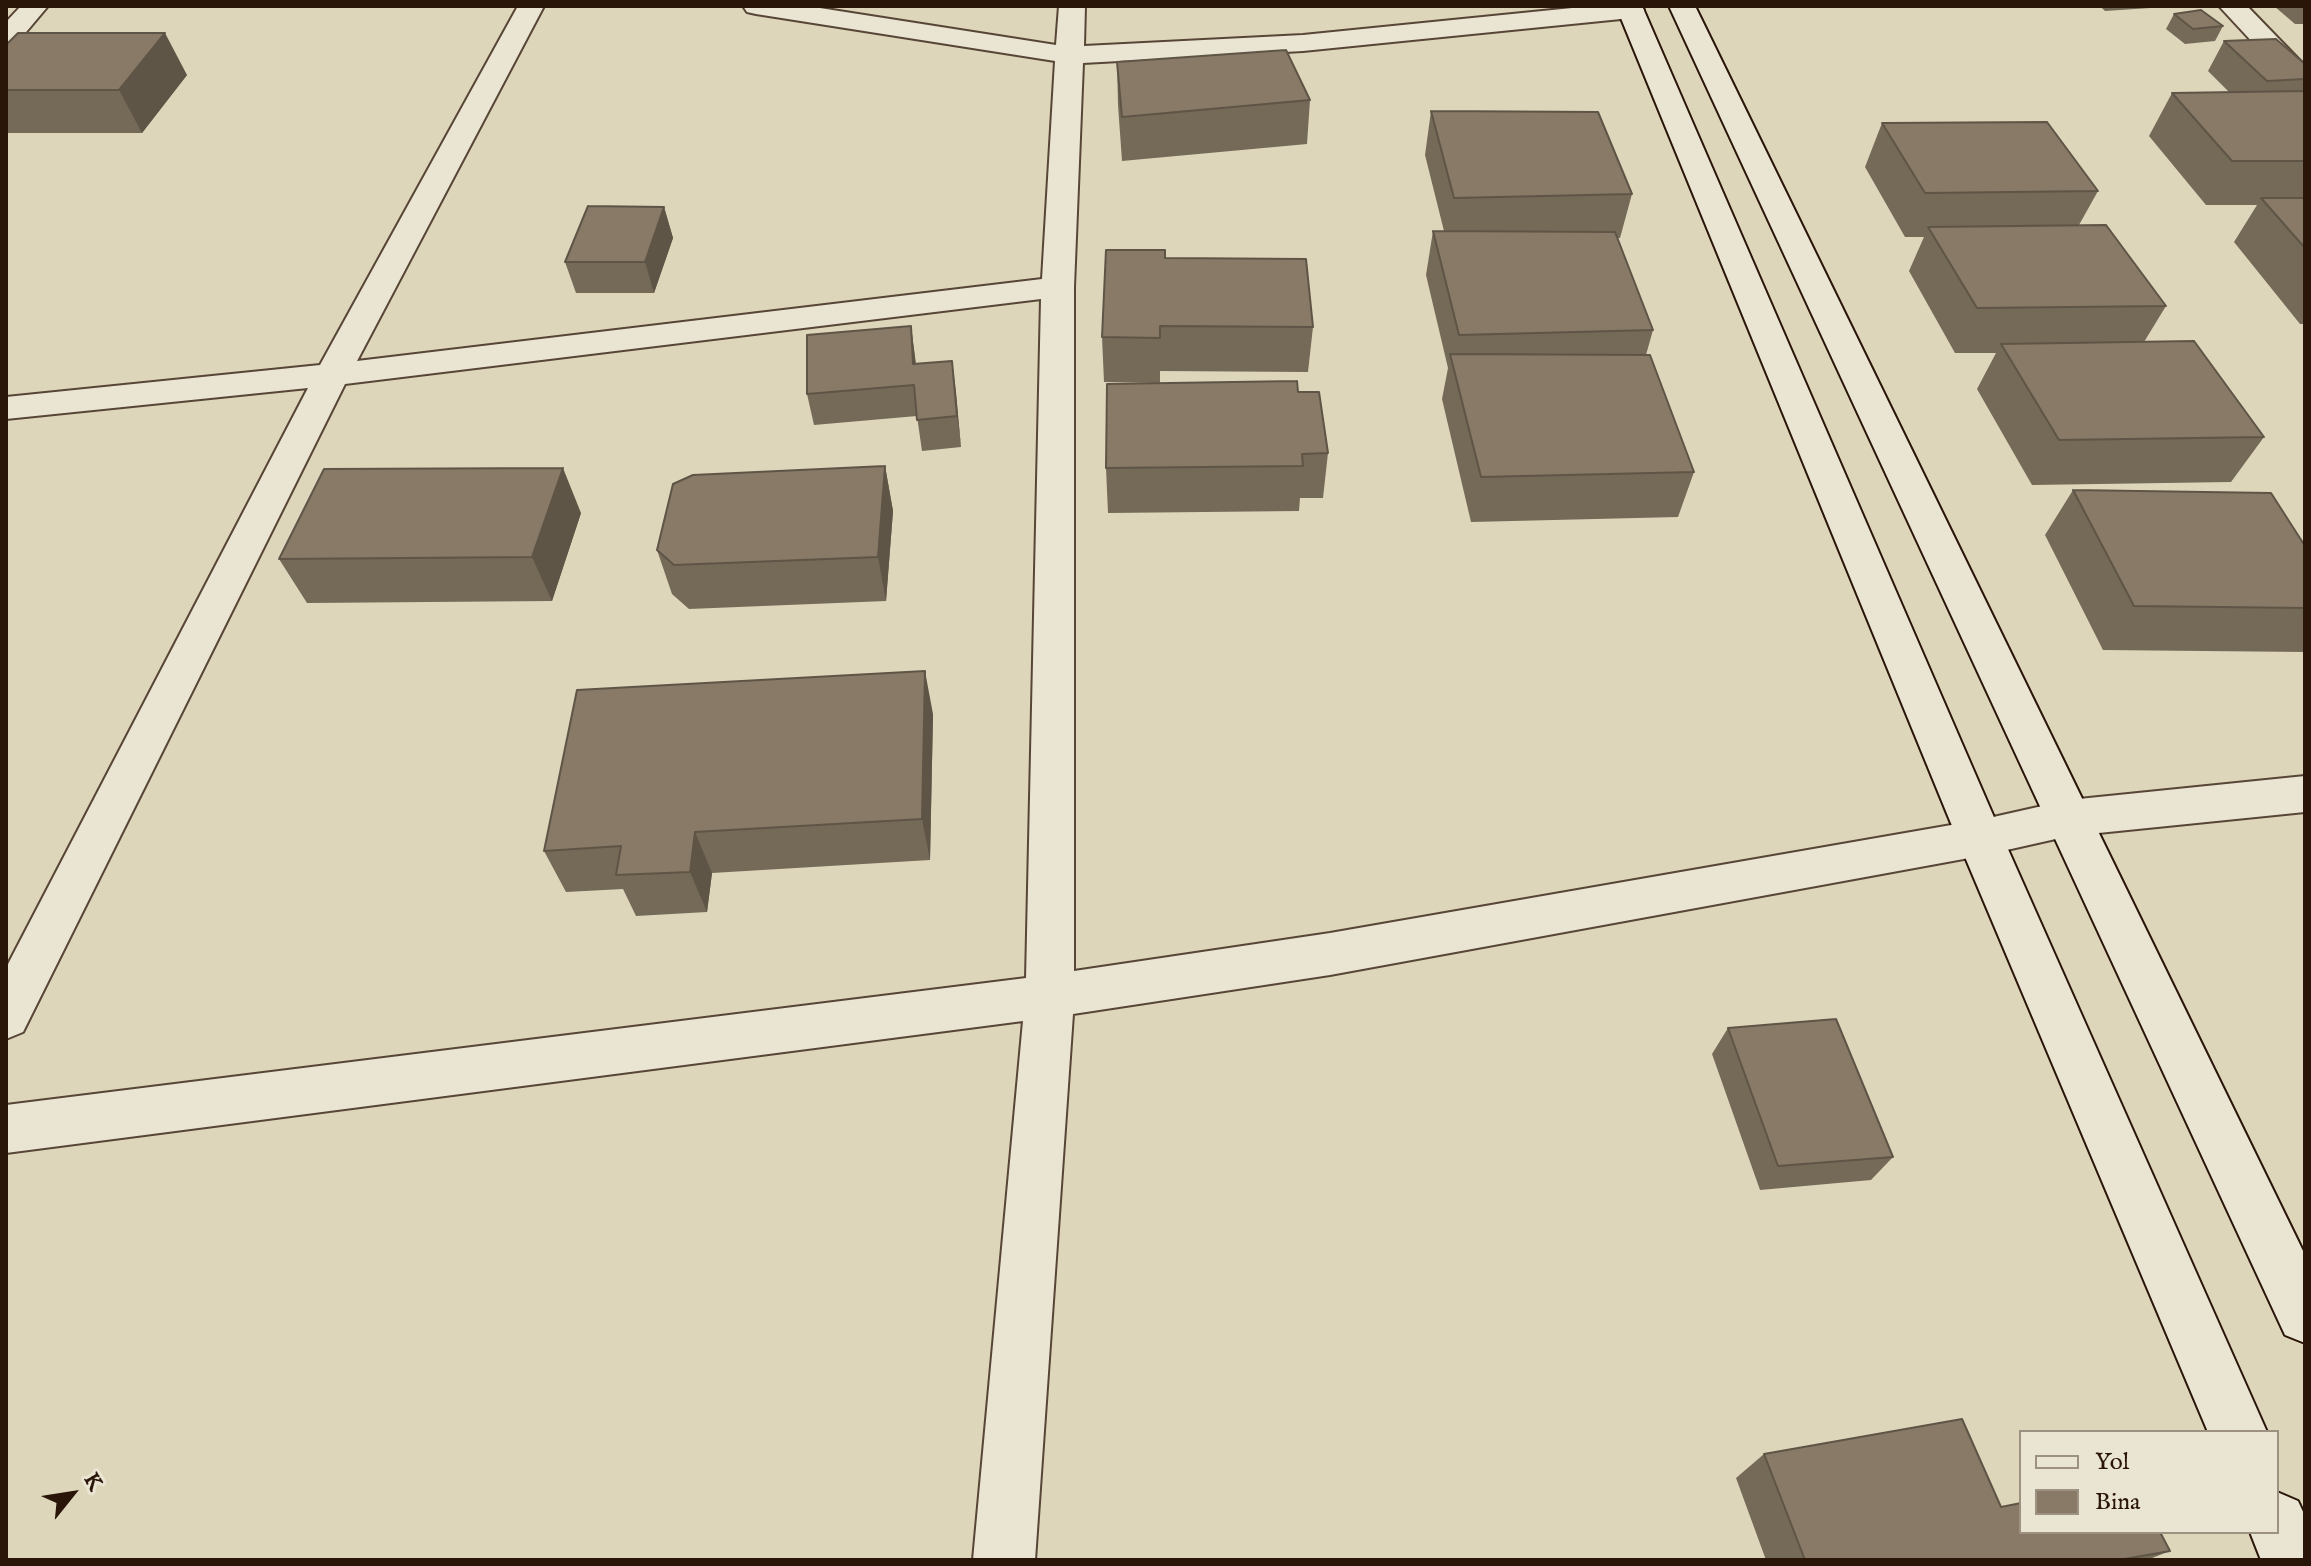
<!DOCTYPE html>
<style>
body{margin:0}
#map{position:relative;width:2311px;height:1566px;overflow:hidden;background:#ded6bb;font-family:"IM FELL English",serif}
canvas{display:block}
.frame{position:absolute;inset:0;border:8px solid #2a1609;pointer-events:none}
.legend{position:absolute;left:2019px;top:1430px;width:260px;height:104px;box-sizing:border-box;background:#eae4d3;border:2px solid #9d9282;margin:0;padding:10px 14px;list-style:none;font-size:24px;color:#2a1609}
.legend li{display:flex;align-items:center;gap:16px;height:40px}
.legend b{width:40px;border:2px solid #9d9282}
.north{position:absolute;left:32px;top:1454px;width:80px;height:80px;-webkit-text-stroke:6px #eae4d3;paint-order:stroke;rotate:60deg;font-size:22px;font-weight:700;line-height:32px;text-align:center;color:#2a1609}
.north::after{content:'';display:block;margin:auto;width:28px;height:36px;background:#2a1609;clip-path:polygon(50% 0,100% 100%,50% 72%,0 100%)}
</style>
<div id="map">
<canvas width="2311" height="1566"></canvas>
<div class="frame"></div>
<ul class="legend">
<li><b style="height:10px;background:#eae4d3"></b>Yol</li>
<li><b style="height:22px;background:#887a66"></b>Bina</li>
</ul>
<div class="north">K</div>
</div>
<script>
const ctx = document.querySelector('canvas').getContext('2d');
ctx.lineJoin = 'round';
const poly = rows => new Path2D(rows.map(r => 'M' + r).join(''));
function trace(path, color, width, dash) { ctx.strokeStyle = color; ctx.lineWidth = width; ctx.lineCap = dash ? 'butt' : 'round'; ctx.setLineDash(dash || []); ctx.stroke(path); }
function paint(path, color) { ctx.fillStyle = color; ctx.fill(path, 'evenodd'); }
const street = poly([
 [21,6,48,6,16,44,6,46,6,22,21,6],
 [518,6,544,6,357,361,1042,279,1055,61,756,14,747,12,743,6,807,6,1056,45,1059,6,1085,6,1084,46,1303,35,1592,6,1641,6,1644,10,1640,16,1631,18,1303,51,1083,63,1074,287,1074,971,1330,933,1980,820,2069,800,2305,776,2305,812,2069,836,1980,856,1330,975,1073,1014,1035,1560,973,1560,1023,1021,6,1153,6,1105,1026,978,1041,299,345,384,23,1032,6,1039,6,968,308,388,6,419,6,397,320,365,518,6],
 [2219,6,2247,6,2305,66,2305,90,2295,88,2219,6]
]);
const secondary = poly([
 [1616,6,1642,6,2003,838,2267,1432,2208,1432,1957,838,1616,6],
 [1669,6,1695,6,2305,1255,2305,1343,2285,1335,1669,6],
 [2277,1492,2298,1501,2305,1516,2305,1560,2261,1560,2250,1532,2277,1532,2277,1492]
]);
const wall = poly([
 [2100,6,2181,6,2105,11],
 [2274,6,2305,6,2305,24,2295,24],
 [2174,14,2223,26,2215,41,2185,44,2166,29],
 [2224,41,2305,64,2305,324,2300,324,2234,242,2257,205,2206,205,2149,136,2172,93,2229,92,2208,71],
 [6,45,187,75,142,133,6,133],
 [1117,62,1310,100,1307,144,1122,161,1118,105],
 [1431,111,1632,194,1620,238,1618,238,1653,330,1646,355,1694,472,1678,517,1471,522,1442,399,1448,368,1426,275,1433,231,1444,231,1425,155],
 [1882,123,2098,191,2079,225,2166,306,2144,342,2264,437,2231,482,2032,485,1977,389,1996,353,1955,353,1909,271,1924,237,1905,237,1865,167],
 [664,207,673,238,654,293,576,293,565,262],
 [1165,258,1313,327,1308,372,1160,371,1160,383,1104,382,1102,337],
 [911,326,916,364,952,361,961,447,922,451,917,416,814,425,807,394],
 [1298,392,1328,453,1323,498,1300,498,1299,511,1108,513,1106,468],
 [885,466,893,511,886,601,689,609,672,594,657,550],
 [2073,490,2305,546,2305,652,2103,650,2045,535],
 [581,513,552,601,307,603,279,559],
 [933,714,930,860,712,873,707,912,636,916,623,889,566,892,544,851],
 [1728,1028,1893,1157,1871,1180,1760,1190,1712,1054],
 [1764,1454,2170,1551,2147,1560,1766,1560,1736,1478]
]);
const shadedWall = poly([
 [165,33,187,75,142,133,119,90],
 [664,207,673,238,654,293,645,262],
 [911,326,915,358,918,396,913,364],
 [952,361,956,392,961,447,957,416],
 [885,466,893,511,886,601,878,557],
 [563,468,581,513,552,601,532,557],
 [925,671,933,714,930,860,922,819],
 [695,832,712,873,707,912,690,872]
]);
const building = poly([
 [2201,10,2223,26,2193,29,2174,14,2201,10],
 [18,33,165,33,119,90,6,90,6,45,18,33],
 [2276,39,2305,64,2305,79,2267,81,2224,41,2276,39],
 [1286,50,1310,100,1122,117,1117,62,1286,50],
 [2305,91,2305,161,2232,161,2172,93,2305,91],
 [1431,111,1598,112,1632,194,1454,198,1431,111],
 [2047,122,2098,191,1925,193,1882,123,2047,122],
 [2261,198,2305,198,2305,248,2261,198],
 [588,206,664,207,645,262,565,262,588,206],
 [2106,225,2166,306,1977,308,1928,227,2106,225],
 [1433,231,1615,232,1653,330,1459,335,1433,231],
 [1106,250,1165,250,1165,258,1306,259,1313,327,1160,326,1160,338,1102,337,1106,250],
 [911,326,913,364,952,361,957,416,917,420,914,385,807,394,807,335,911,326],
 [2194,341,2264,437,2059,440,2001,344,2194,341],
 [1450,354,1650,355,1694,472,1481,477,1450,354],
 [1297,381,1298,392,1319,392,1328,453,1302,454,1303,466,1106,468,1107,384,1297,381],
 [885,466,878,557,674,565,657,550,673,484,693,475,885,466],
 [563,468,532,557,279,559,324,469,563,468],
 [2073,490,2271,493,2305,546,2305,608,2134,606,2073,490],
 [925,671,922,819,695,832,690,872,616,875,621,846,544,851,577,690,925,671],
 [1836,1019,1893,1157,1778,1166,1728,1028,1836,1019],
 [1962,1419,2001,1507,2021,1503,2021,1532,2160,1532,2170,1551,2119,1560,1805,1560,1764,1454,1962,1419]
]);
trace(street, '#574636', 4);
trace(secondary, '#2a1609', 4);
paint(street, '#eae4d3');
paint(secondary, '#eae4d3');
paint(wall, '#756958');
paint(shadedWall, '#5f5547');
paint(building, '#887a66');
trace(building, '#5f5547', 2);
</script>
